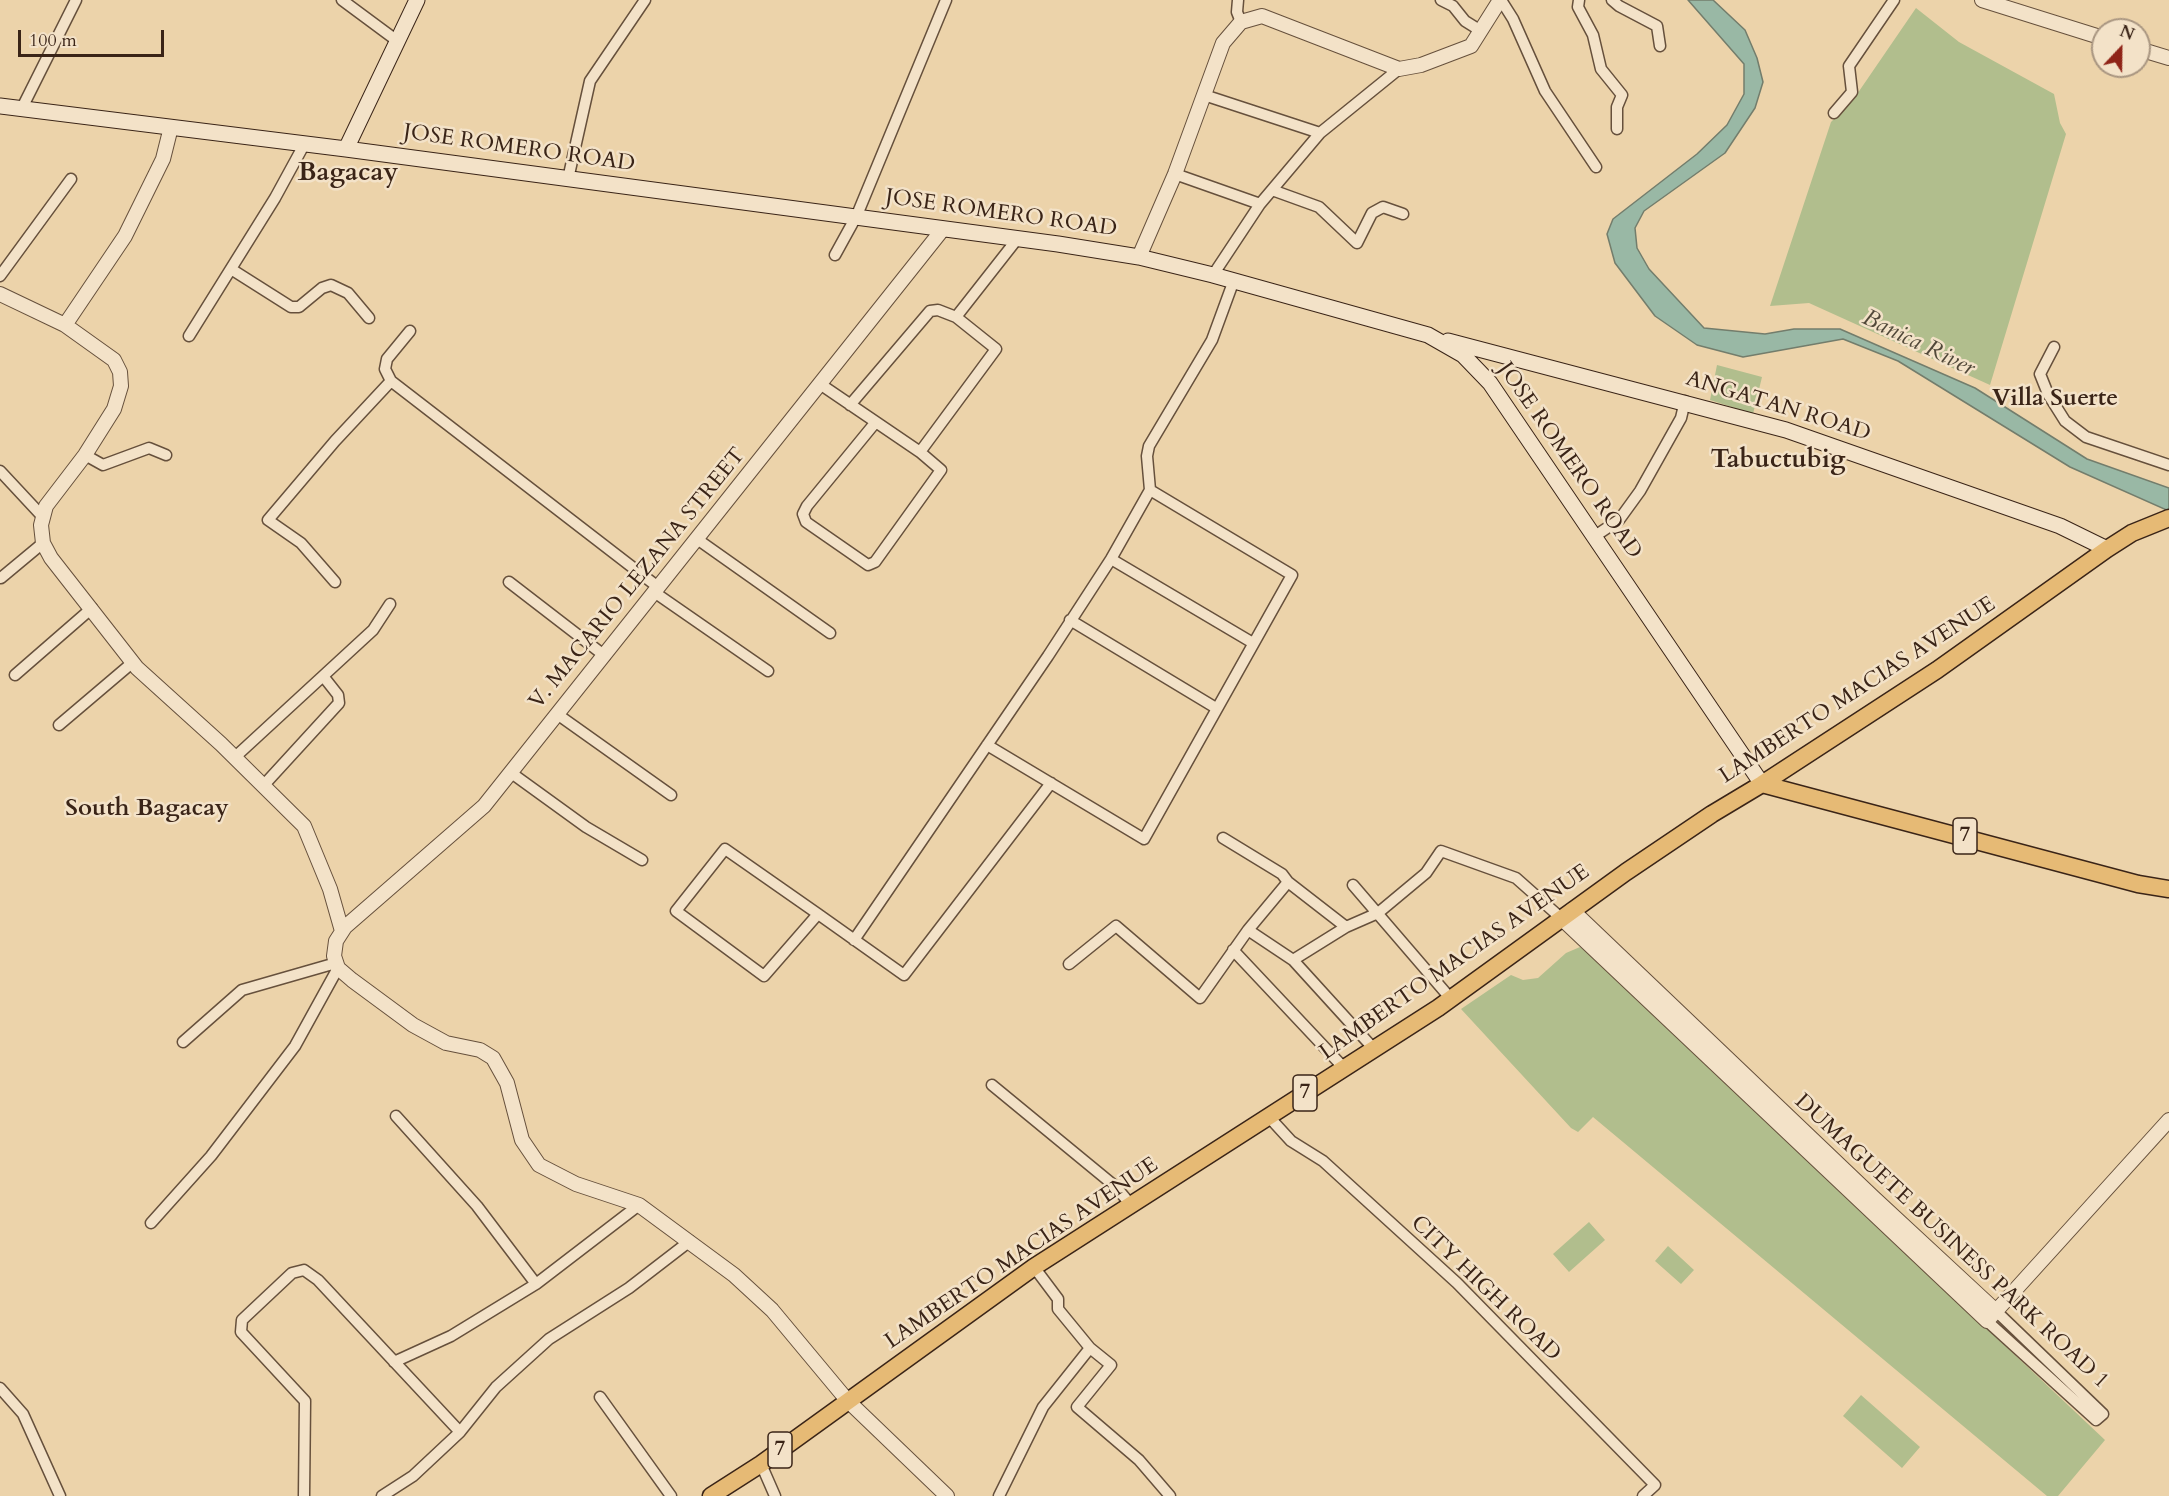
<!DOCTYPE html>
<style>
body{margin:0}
#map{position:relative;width:2169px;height:1496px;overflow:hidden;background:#ecd3aa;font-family:Cardo,serif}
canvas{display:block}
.north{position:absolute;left:2091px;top:18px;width:60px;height:60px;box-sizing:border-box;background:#f3e2c8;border:2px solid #a99681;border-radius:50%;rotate:22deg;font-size:16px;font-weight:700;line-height:24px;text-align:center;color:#3a2417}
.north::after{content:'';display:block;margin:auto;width:21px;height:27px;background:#8f2418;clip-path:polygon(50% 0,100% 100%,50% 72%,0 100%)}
.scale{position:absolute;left:18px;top:30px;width:146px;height:27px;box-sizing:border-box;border:3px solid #3a2417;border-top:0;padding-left:8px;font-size:18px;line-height:21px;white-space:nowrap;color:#3a2417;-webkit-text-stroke:4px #f3e2c8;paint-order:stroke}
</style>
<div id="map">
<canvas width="2169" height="1496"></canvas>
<div class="north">N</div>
<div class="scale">100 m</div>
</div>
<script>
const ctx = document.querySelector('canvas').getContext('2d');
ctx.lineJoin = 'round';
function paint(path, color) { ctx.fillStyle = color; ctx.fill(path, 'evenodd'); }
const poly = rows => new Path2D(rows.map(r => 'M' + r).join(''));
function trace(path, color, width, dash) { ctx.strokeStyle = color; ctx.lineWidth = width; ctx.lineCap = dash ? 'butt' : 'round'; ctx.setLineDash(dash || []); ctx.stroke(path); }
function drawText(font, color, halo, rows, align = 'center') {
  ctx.font = font + ' Cardo,serif'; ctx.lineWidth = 5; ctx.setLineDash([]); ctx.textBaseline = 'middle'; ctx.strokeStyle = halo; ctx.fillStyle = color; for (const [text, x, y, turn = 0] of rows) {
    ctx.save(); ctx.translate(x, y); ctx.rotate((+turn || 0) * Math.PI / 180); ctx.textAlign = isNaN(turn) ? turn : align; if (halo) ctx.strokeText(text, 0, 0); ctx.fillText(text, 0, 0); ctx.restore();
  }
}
const green = poly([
 [1916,8,1959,42,2054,94,2060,123,2066,134,1990,385,1809,303,1770,306,1831,122,1853,100],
 [1717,365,1762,377,1753,414,1710,400],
 [1580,947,1586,950,2105,1440,2058,1496,2047,1496,1593,1117,1578,1132,1571,1128,1461,1009,1511,975,1523,980,1538,978,1566,953],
 [1589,1222,1605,1240,1569,1272,1553,1254],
 [1668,1246,1694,1270,1681,1284,1655,1261],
 [1861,1395,1920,1447,1902,1468,1843,1416]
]);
const water = poly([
 [1688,0,1713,0,1745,30,1757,58,1763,82,1755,108,1725,153,1644,211,1635,228,1637,248,1649,269,1704,328,1765,334,1794,329,1840,329,1975,388,2087,459,2169,488,2169,511,2070,467,1898,361,1843,339,1743,357,1697,345,1655,316,1615,263,1607,234,1613,219,1697,154,1727,125,1744,94,1744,64,1688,0]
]);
const minor = poly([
 [342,0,396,40],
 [1238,0,1237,12,1241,22],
 [1441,0,1453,6,1465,21,1481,31],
 [1501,0,1513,19,1545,91,1596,167],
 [1579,0,1578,7,1593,35,1601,69,1622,95,1617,107,1617,129],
 [1612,0,1619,6,1657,26,1660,46],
 [1204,95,1320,133],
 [22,108,76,0],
 [1834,113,1852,92,1849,66,1894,0],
 [1175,174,1260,204],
 [568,179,590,81,645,0],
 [1272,190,1319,207,1357,243,1372,213,1383,207,1403,214],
 [835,255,857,215,946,0],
 [231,269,291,307,299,307,322,288,331,285,348,293,369,318],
 [1213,275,1260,204,1320,133,1399,69],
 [0,276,71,179],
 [410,331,387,359,385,369,391,381,658,587],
 [189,336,275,198,305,143],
 [2054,347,2040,374,2048,394,2065,421,2086,437,2169,465],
 [820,384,920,452,941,470,875,562,868,565,806,522,803,514,807,506,875,423],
 [850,405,930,311,938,310,956,317],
 [920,452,996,349,956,317,1018,238],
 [85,455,103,465,149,448,166,455],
 [0,471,42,516],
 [1150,490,1147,456,1149,446,1212,340,1234,280],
 [1595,536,1619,520,1640,491,1681,418,1685,401],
 [697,539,830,633],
 [1111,559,1253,643],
 [1,578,43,543],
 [335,582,301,543,268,520,335,441,391,381],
 [509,582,605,656],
 [654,592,768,671],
 [1070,620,1216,708],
 [15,675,92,608],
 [557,714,671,795],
 [59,725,132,663],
 [234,758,373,630,390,604],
 [510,772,586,827,642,860],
 [263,786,339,703,338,695,323,676],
 [1223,838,1282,874,1288,882,1346,927],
 [1353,885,1451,999],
 [818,914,764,976,676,911,725,849,818,914,904,975,1051,783],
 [1248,930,1293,960,1374,1049],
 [854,940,1048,656,1111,559,1150,490,1292,575,1144,839,987,745],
 [1233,950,1344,1068],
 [1293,960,1346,927,1378,913,1426,873,1441,851,1516,878,1561,918],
 [1069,964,1116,926,1200,998,1248,930,1288,882],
 [183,1042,242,990,336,963],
 [992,1085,1116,1187,1131,1205],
 [396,1116,477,1206,536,1284],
 [1269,1117,1291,1141,1323,1161,1457,1283,1655,1485,1643,1496],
 [151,1223,211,1156,295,1046,338,968],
 [1034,1267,1058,1299,1058,1309,1090,1348,1111,1365,1077,1407,1139,1460,1170,1496],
 [1987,1321,2096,1420,2103,1414,1997,1312],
 [394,1362,451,1336,536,1284,639,1205],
 [0,1388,23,1414,60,1496],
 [600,1397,671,1496],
 [761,1464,775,1496],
 [304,1496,305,1401,241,1332,242,1320,292,1273,304,1270,318,1280,460,1432,496,1387,549,1339,629,1288,690,1241],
 [382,1496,413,1476,460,1432],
 [999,1496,1043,1407,1090,1348]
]);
const tertiary = poly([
 [1982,0,2103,38],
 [2139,49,2169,58],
 [943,229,484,806,345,927,336,941,334,956,338,968,352,980,413,1025,446,1043,480,1050,493,1058,507,1083,522,1140,539,1165,576,1184,639,1205,734,1275,772,1310,847,1400,947,1496],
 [1139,257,1175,174,1223,43,1241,22,1262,16,1399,69,1421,65,1471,46,1500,0],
 [0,294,65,325,114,360,120,372,121,386,114,409,85,455,46,506,41,525,43,543,51,558,137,668,221,744,304,826,330,889,342,931],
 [65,325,125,236,163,159,171,127],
 [1572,910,1873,1197,1997,1312],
 [1561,918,1987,1321,2169,1120]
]);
const secondary = poly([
 [0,106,346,149,1058,244,1139,257,1213,275,1428,335,1463,355,1490,383,1762,784],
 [346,149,417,0],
 [1448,341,1786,430,2060,526,2107,549]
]);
const primary = poly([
 [1762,784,2138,884,2169,889],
 [711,1496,761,1464,1034,1267,1438,1008,1626,872,1712,814,1762,784,1937,670,2107,549,2132,533,2169,518]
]);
const shields = [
 [1965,836,24],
 [1305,1093,24],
 [780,1450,24]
];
const shieldNames = [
 ["7",1965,836],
 ["7",1305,1093],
 ["7",780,1450]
];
const streetNames = [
 ["JOSE ROMERO ROAD",519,149,8],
 ["JOSE ROMERO ROAD",1001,214,8],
 ["ANGATAN ROAD",1778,407,17],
 ["JOSE ROMERO ROAD",1569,461,55],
 ["V. MACARIO LEZANA STREET",638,579,-51],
 ["LAMBERTO MACIAS AVENUE",1858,691,-33],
 ["LAMBERTO MACIAS AVENUE",1455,963,-35],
 ["DUMAGUETE BUSINESS PARK ROAD 1",1951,1242,43],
 ["LAMBERTO MACIAS AVENUE",1022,1254,-34],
 ["CITY HIGH ROAD",1485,1289,44]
];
const waterNames = [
 ["Banica River",1918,344,26]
];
const neighbourhoodNames = [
 ["Villa Suerte",2055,399],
 ["South Bagacay",147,809]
];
const quarterNames = [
 ["Bagacay",348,174],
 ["Tabuctubig",1778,461]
];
paint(green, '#b1be8d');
paint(water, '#99b8a5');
trace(water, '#737d6c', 1.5);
trace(minor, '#66503c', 13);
trace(tertiary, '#66503c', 16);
trace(secondary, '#3a2417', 17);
trace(primary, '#3a2417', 19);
trace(minor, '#f3e2c8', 10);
trace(tertiary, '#f3e2c8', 14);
trace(secondary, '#f3e2c8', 15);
trace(primary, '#e6ba75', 16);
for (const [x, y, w] of shields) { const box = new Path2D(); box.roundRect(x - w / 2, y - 18, w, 36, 4.5); ctx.fillStyle = '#f3e2c8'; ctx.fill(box); trace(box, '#3a2417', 1.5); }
drawText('bold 21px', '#3a2417', null, shieldNames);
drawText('22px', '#3a2417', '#f3e2c8', streetNames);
drawText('italic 24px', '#52493a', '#f3e2c8', waterNames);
drawText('bold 24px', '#3a2417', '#f3e2c8', neighbourhoodNames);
drawText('bold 26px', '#3a2417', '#f3e2c8', quarterNames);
</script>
